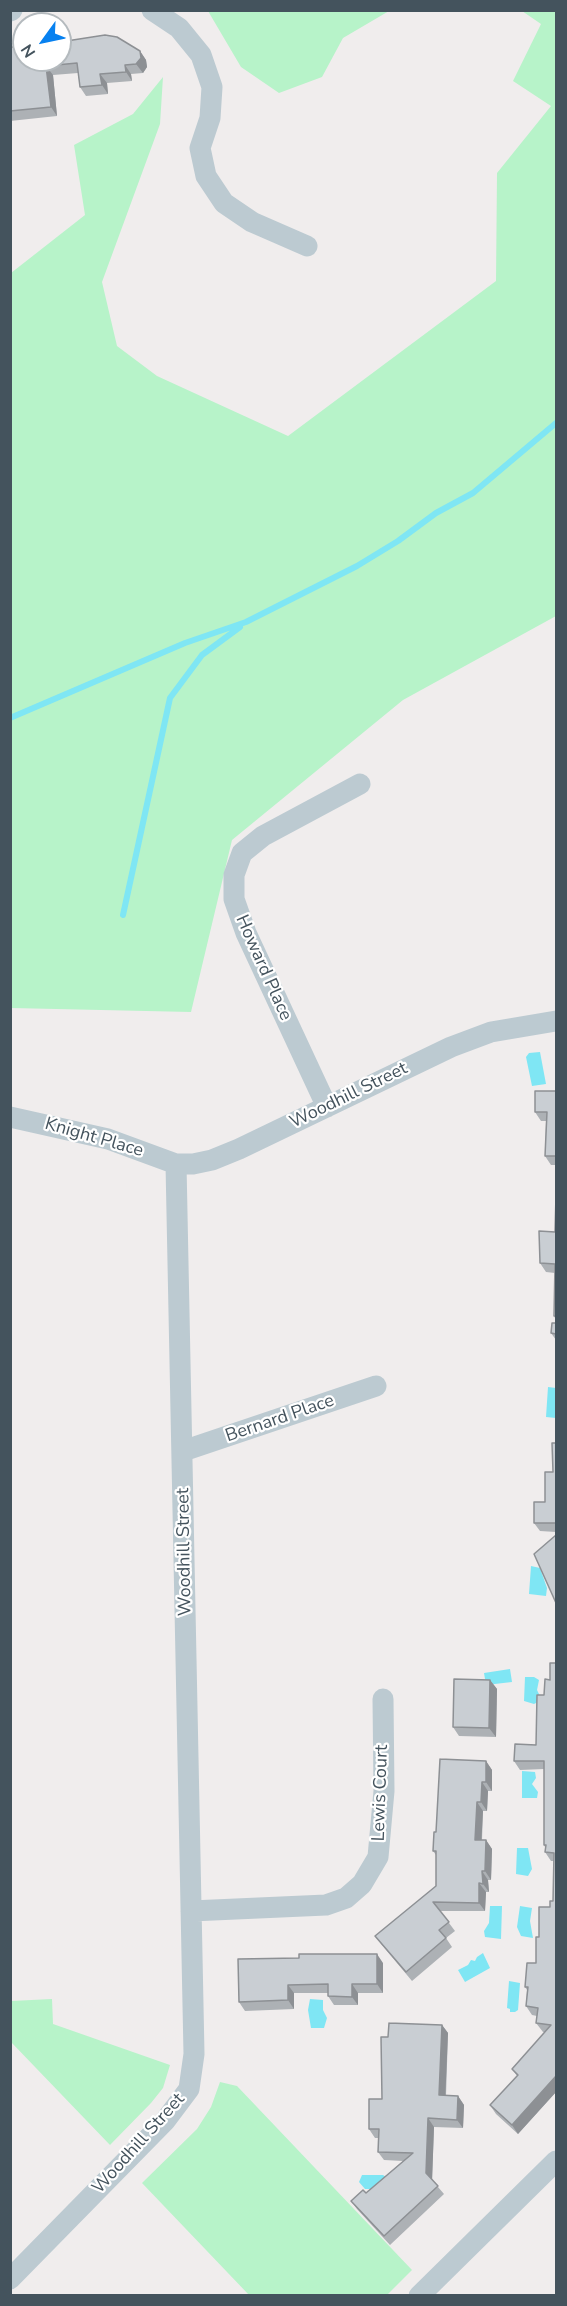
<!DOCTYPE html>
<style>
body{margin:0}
#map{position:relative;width:567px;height:2306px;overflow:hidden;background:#f0eded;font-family:"Nunito Sans",sans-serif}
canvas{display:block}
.frame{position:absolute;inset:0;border:12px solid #44535d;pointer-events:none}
.north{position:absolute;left:12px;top:12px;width:60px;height:60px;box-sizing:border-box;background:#fff;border:2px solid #b4babe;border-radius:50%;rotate:237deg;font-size:16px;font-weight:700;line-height:24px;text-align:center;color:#44535d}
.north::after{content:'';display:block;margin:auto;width:21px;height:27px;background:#0781f0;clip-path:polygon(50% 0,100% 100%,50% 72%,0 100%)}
</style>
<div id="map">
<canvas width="567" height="2306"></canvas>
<div class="frame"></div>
<div class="north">N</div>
</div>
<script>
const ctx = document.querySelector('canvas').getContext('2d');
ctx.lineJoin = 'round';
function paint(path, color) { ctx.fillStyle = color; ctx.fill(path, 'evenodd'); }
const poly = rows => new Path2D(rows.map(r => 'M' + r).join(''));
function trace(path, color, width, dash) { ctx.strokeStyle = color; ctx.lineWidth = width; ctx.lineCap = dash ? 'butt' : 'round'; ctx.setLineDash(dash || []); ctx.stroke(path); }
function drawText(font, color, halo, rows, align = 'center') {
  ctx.font = font + ' "Nunito Sans",sans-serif'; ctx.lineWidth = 4.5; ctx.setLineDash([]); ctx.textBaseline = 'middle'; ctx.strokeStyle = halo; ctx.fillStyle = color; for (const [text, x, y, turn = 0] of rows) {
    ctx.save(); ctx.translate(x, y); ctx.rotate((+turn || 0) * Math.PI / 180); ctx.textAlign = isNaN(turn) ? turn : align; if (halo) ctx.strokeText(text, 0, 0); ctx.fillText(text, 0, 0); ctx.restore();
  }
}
const green = poly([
 [208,11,389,11,343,38,322,77,279,93,241,67],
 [522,11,556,11,556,616,403,700,232,840,191,1012,11,1008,11,273,85,215,74,145,133,114,163,77,160,124,102,282,117,346,157,376,288,436,496,281,497,173,551,106,513,81,541,24],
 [52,1999,53,2024,170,2065,163,2088,151,2103,110,2145,11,2042,11,2001],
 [220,2082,237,2086,412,2270,387,2295,249,2295,142,2183,197,2129,211,2107]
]);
const water = poly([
 [540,1052,546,1084,532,1086,526,1057,529,1053],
 [548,1387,556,1388,556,1418,546,1417],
 [531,1566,540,1568,547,1588,546,1596,529,1594],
 [510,1669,512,1682,486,1685,484,1673],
 [525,1677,534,1677,539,1680,537,1690,540,1696,538,1702,534,1704,524,1701],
 [522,1771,535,1772,536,1778,532,1784,538,1792,537,1798,522,1798],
 [517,1848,528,1848,532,1869,528,1876,516,1874],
 [490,1906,502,1906,501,1939,485,1937,484,1931,489,1923],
 [520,1906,532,1908,530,1921,533,1938,521,1936,517,1927],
 [483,1953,490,1968,465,1982,458,1970,468,1965,471,1960,475,1961,477,1957],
 [509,1981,520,1983,518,2010,515,2012,510,2012,510,2009,507,2008],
 [310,1999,323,2000,323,2010,327,2018,324,2028,311,2028,308,2010],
 [362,2175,383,2175,386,2177,376,2189,365,2189,359,2182]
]);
const stream = poly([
 [10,718,185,643,246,622,357,566,398,541,436,513,473,493,556,423],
 [123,915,170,698,202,655,240,627]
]);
const minor = poly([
 [152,10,179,28,201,55,212,87,210,118,200,148,206,176,224,203,252,222,307,246],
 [10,11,12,10],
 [327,1107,246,933,234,899,234,875,242,853,263,836,360,784],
 [10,1117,108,1139,176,1164,193,1164,212,1160,239,1149,451,1047,491,1032,556,1021],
 [183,1451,376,1386],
 [191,1911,326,1905,346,1898,362,1884,378,1857,384,1791,383,1699],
 [10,2279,165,2121,189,2089,194,2054,176,1164],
 [419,2296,556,2161]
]);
const wall = poly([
 [10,47,140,51,146,60,147,67,143,73,131,74,132,81,107,83,108,94,86,96,80,87,78,73,53,75,57,116,10,121],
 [556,1091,556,1165,551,1165,545,1156,546,1121,541,1121,535,1112],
 [556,1195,556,1320,554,1316,555,1273,546,1272,540,1263,555,1232],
 [556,1323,556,1340,551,1333],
 [556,1443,556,1532,540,1531,534,1523,545,1502,553,1472],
 [556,1663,556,2092,518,2134,496,2114,490,2105,517,2076,512,2069,545,2032,543,2032,536,2023,537,2016,532,2015,526,2006,527,1990,525,1987,536,1963,539,1937,553,1901,554,1861,551,1861,545,1852,545,1847,544,1845,544,1769,520,1770,514,1761,536,1745,544,1695],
 [490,1680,497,1689,496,1737,459,1736,453,1727],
 [486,1761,492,1770,492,1791,488,1791,487,1811,483,1811,482,1840,486,1840,492,1849,491,1880,488,1880,489,1892,486,1892,485,1911,440,1911,455,1931,446,1938,452,1947,412,1981,382,1945,375,1936,436,1886,436,1855,433,1851,436,1832],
 [238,1959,383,1963,383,1993,358,1993,358,2005,334,2005,328,1996,328,1993,294,1993,294,2009,245,2011,239,2002],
 [442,2025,448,2033,446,2096,458,2096,464,2105,463,2128,434,2127,432,2180,444,2194,390,2245,357,2209,351,2201,366,2193,403,2161,384,2160,378,2152,379,2138,375,2138,369,2129,382,2099,388,2037]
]);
const shadedWall = poly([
 [140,51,146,60,147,67,143,73,136,64],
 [125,65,131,74,132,81,126,72],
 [46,66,53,75,57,116,51,107],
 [100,74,107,83,108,94,102,85],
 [490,1680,497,1689,496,1737,489,1728],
 [486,1761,492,1770,492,1791,486,1782],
 [482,1782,488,1791,487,1811,481,1802],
 [477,1802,483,1811,481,1848,475,1840],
 [486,1840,492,1849,491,1880,485,1871],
 [482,1871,488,1880,489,1892,483,1884],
 [479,1883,486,1892,485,1911,479,1903],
 [377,1954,383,1963,383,1993,377,1984],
 [352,1984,358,1993,358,2005,352,1997],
 [288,1985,294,1993,294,2009,288,2000],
 [442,2025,448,2033,445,2104,439,2095],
 [556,2076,556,2092,518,2134,512,2125],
 [458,2096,464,2105,463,2128,457,2120],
 [428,2118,434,2127,432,2182,426,2173]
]);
const building = poly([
 [105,35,117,37,140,51,141,58,136,64,125,65,126,72,100,74,102,85,80,87,77,63,46,66,51,107,10,111,10,47,24,47,24,60,60,60,60,42,105,35],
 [535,1091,556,1091,556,1156,545,1156,547,1112,535,1112,535,1091],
 [556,1195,556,1316,554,1316,555,1264,540,1263,539,1231,555,1232,556,1195],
 [552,1323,556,1323,556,1334,551,1333,552,1323],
 [552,1443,556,1443,556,1523,534,1523,534,1502,545,1502,545,1472,553,1472,552,1443],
 [556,1535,556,1603,534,1554,556,1535],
 [550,1663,556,1663,556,2076,512,2125,490,2105,518,2075,512,2069,551,2025,536,2023,538,2008,526,2006,528,1987,525,1987,527,1963,536,1963,536,1937,539,1937,539,1907,550,1907,550,1901,553,1901,554,1853,545,1852,546,1845,544,1845,544,1761,514,1761,515,1744,536,1745,537,1695,544,1695,545,1679,550,1680,550,1663],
 [454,1679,490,1680,489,1728,453,1727,454,1679],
 [440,1759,486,1761,486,1782,482,1782,481,1802,477,1802,475,1840,486,1840,485,1871,482,1871,483,1884,479,1883,479,1903,433,1902,449,1922,439,1930,446,1938,406,1972,375,1936,436,1886,436,1851,433,1851,434,1832,436,1832,440,1759],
 [299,1954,377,1954,377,1984,352,1984,352,1997,328,1996,328,1984,288,1985,288,2000,239,2002,238,1959,299,1958,299,1954],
 [389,2023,442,2025,439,2095,458,2096,457,2120,428,2118,426,2173,438,2186,384,2236,351,2201,363,2190,366,2193,413,2153,378,2152,379,2129,369,2129,369,2099,382,2099,381,2037,388,2037,389,2023]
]);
const streetNames = [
 ["Howard Place",263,968,66],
 ["Woodhill Street",349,1096,-26],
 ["Knight Place",94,1138,16],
 ["Bernard Place",280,1419,-19],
 ["Woodhill Street",185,1552,-91],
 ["Lewis Court",381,1793,-88],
 ["Woodhill Street",139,2144,-48]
];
paint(green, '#b7f3c9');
paint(water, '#7fe6f4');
trace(stream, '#7fe6f4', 6);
trace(minor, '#bccad1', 21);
paint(wall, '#adb1b5');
paint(shadedWall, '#8d9094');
paint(building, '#c9ced3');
trace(building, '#8d9094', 1.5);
drawText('18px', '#44535d', '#fff', streetNames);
</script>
